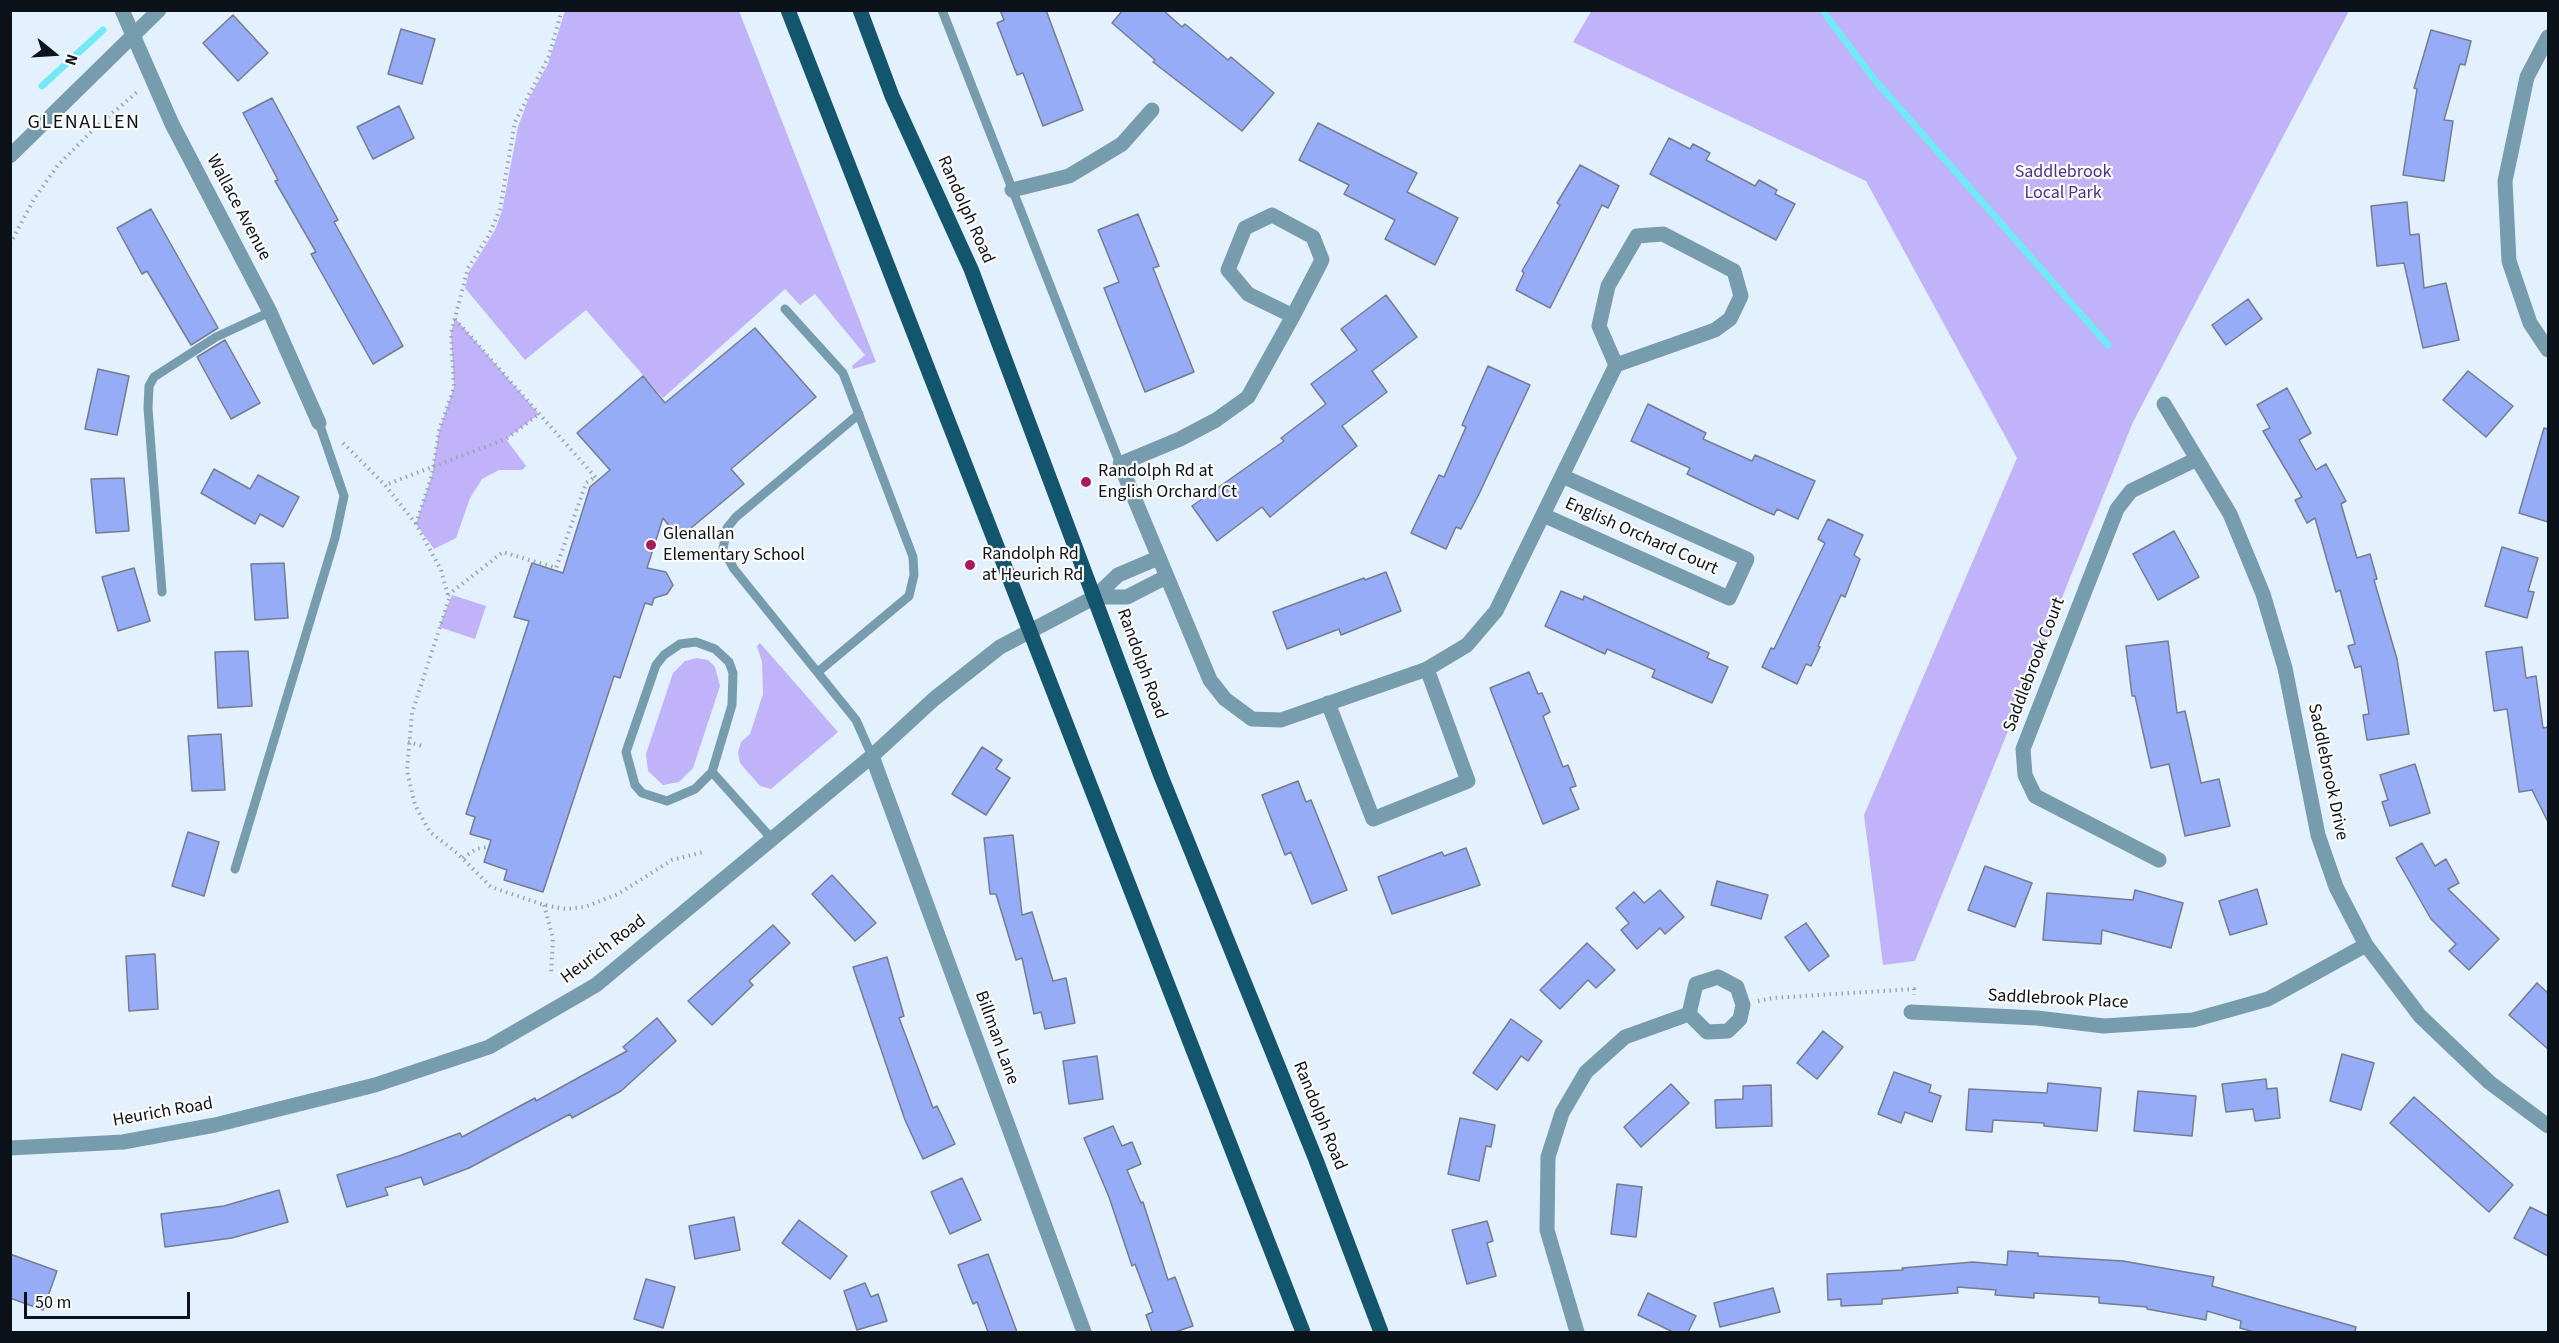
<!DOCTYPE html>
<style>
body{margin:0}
#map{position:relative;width:2559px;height:1343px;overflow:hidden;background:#e3f0fd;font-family:"Source Sans 3",sans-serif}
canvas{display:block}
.frame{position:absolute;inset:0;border:12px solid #0b1219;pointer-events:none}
.north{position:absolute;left:24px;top:24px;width:60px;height:60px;-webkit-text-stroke:4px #fcfcfc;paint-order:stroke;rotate:108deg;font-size:16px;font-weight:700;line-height:24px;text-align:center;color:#0b1219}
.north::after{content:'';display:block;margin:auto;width:21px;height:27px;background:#0b1219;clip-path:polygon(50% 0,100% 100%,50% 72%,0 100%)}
.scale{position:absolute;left:24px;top:1292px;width:166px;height:27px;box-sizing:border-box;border:3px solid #0b1219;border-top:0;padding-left:8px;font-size:18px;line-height:21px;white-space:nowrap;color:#0b1219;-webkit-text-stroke:4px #fcfcfc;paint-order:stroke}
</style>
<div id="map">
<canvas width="2559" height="1343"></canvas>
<div class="frame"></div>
<div class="north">N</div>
<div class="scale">50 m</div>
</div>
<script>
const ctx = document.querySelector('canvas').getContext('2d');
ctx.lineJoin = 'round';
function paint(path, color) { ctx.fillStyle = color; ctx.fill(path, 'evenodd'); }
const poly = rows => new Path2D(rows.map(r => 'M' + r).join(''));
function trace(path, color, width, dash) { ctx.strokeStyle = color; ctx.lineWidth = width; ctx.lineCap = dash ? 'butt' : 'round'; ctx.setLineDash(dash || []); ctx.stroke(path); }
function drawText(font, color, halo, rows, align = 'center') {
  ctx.font = font + ' "Source Sans 3",sans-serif'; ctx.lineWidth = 4.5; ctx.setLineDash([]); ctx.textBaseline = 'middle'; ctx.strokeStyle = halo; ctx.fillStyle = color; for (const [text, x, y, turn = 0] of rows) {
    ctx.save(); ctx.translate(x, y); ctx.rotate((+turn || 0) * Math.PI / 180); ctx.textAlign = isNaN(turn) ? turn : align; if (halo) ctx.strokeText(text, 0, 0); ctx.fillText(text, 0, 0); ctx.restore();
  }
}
const green = poly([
 [1592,10,2349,11,2133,422,1915,961,1883,965,1864,815,2017,458,1866,181,1573,42],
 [565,11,739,11,876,362,853,369,852,366,865,355,815,294,800,305,785,289,663,398,586,310,525,360,465,288,469,272,495,230,502,211,518,127,528,100,548,64],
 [455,318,539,414,506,439,526,466,522,470,499,470,482,479,470,498,456,538,434,549,416,524,432,475,439,431,454,387,451,333],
 [452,595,486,606,475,639,439,627],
 [760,643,838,732,771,789,760,786,746,770,740,763,738,752,741,742,750,734,763,694,762,662,757,646],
 [697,658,708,660,715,667,720,686,693,768,679,782,663,785,648,771,646,754,673,673,685,661]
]);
const stream = poly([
 [1822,10,1874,79,2108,345],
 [42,86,103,30]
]);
const building = poly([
 [1000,10,1046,10,1083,110,1043,126,1023,73,1017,75,997,23,1004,20,1000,10],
 [1123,10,1163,10,1182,27,1185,24,1228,60,1231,57,1274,93,1242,131,1153,62,1155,60,1112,23,1123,10],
 [233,15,268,53,238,81,203,43,233,15],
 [401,29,435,39,422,84,388,74,401,29],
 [2431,30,2471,41,2465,65,2460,64,2444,120,2453,121,2444,181,2403,175,2417,89,2414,88,2431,30],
 [272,98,338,220,334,222,403,346,373,364,311,254,316,252,275,181,278,180,243,113,272,98],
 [399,106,414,138,373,159,357,127,399,106],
 [1318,123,1417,173,1407,192,1458,218,1435,265,1385,239,1395,220,1344,194,1349,185,1299,160,1318,123],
 [1669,138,1690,149,1693,144,1710,153,1706,160,1755,186,1759,180,1777,190,1775,194,1795,204,1776,240,1650,174,1669,138],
 [1580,165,1619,186,1608,208,1602,205,1550,308,1516,290,1524,273,1522,271,1560,205,1557,203,1580,165],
 [2407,202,2410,235,2419,234,2424,288,2446,283,2459,340,2423,348,2404,263,2377,266,2371,206,2407,202],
 [151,209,218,328,191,345,147,271,142,274,117,228,151,209],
 [1138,214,1159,266,1153,268,1194,372,1145,392,1104,288,1119,282,1098,230,1138,214],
 [1386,295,1417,337,1372,371,1387,392,1342,426,1357,446,1270,517,1262,507,1217,541,1192,506,1284,441,1281,438,1326,404,1311,384,1357,350,1341,329,1386,295],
 [2248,299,2262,319,2226,345,2212,325,2248,299],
 [755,328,816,397,731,469,744,484,679,538,663,518,647,568,666,572,673,585,667,594,654,598,652,605,645,603,620,678,614,676,543,892,504,880,507,870,484,862,491,840,470,834,475,817,466,814,529,621,514,617,532,563,563,573,590,487,610,470,577,433,643,376,665,403,755,328],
 [225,340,260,403,231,419,197,357,225,340],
 [1488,366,1530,385,1479,494,1461,529,1456,527,1446,549,1411,533,1439,475,1444,477,1466,427,1462,425,1488,366],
 [98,369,129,376,117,435,85,429,98,369],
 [2468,371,2513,406,2486,437,2443,400,2468,371],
 [2287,388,2311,433,2299,440,2316,470,2326,464,2346,501,2341,504,2357,558,2370,554,2377,579,2374,580,2397,659,2409,734,2367,740,2363,715,2369,714,2361,666,2355,668,2348,646,2355,644,2340,590,2336,592,2315,518,2307,523,2295,500,2302,497,2263,431,2270,428,2257,405,2287,388],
 [1648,404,1706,433,1703,439,1752,461,1755,455,1815,481,1798,519,1777,509,1774,515,1754,506,1687,474,1690,468,1631,441,1648,404],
 [2544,428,2548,429,2548,522,2519,513,2544,428],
 [214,469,250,489,258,475,299,497,283,527,260,514,255,524,201,493,214,469],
 [124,478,129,531,96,533,91,479,124,478],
 [1828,519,1863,535,1854,555,1860,559,1845,597,1841,595,1818,646,1820,647,1811,666,1806,664,1797,684,1762,667,1771,648,1774,649,1825,543,1818,539,1828,519],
 [2174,531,2199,577,2158,600,2133,554,2174,531],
 [2502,547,2538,558,2528,591,2534,592,2527,618,2485,606,2502,547],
 [284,563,288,618,255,620,251,564,284,563],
 [134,568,150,621,118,631,102,577,134,568],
 [1386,572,1401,611,1341,635,1339,629,1287,649,1273,612,1364,578,1365,580,1386,572],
 [1561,591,1583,600,1584,596,1709,653,1707,658,1728,667,1712,703,1652,677,1655,670,1607,649,1605,654,1545,626,1561,591],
 [2168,641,2177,713,2185,711,2201,783,2219,779,2230,826,2185,836,2169,764,2151,768,2135,696,2132,696,2126,646,2168,641],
 [2522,647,2526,678,2536,676,2543,728,2548,727,2548,822,2532,790,2519,792,2507,709,2494,711,2486,652,2522,647],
 [248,651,252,706,218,708,215,652,248,651],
 [1529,672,1538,694,1542,693,1550,712,1543,716,1563,767,1568,765,1576,786,1570,788,1579,809,1543,824,1490,688,1529,672],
 [221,734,225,790,192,791,188,736,221,734],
 [982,747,1002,760,996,769,1010,778,986,815,952,794,982,747],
 [2415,764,2430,813,2390,826,2382,802,2388,800,2380,775,2415,764],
 [1298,781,1306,802,1311,800,1347,890,1312,904,1291,852,1285,855,1262,795,1298,781],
 [188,832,219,842,204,896,172,886,188,832],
 [1013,835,1022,915,1032,912,1053,981,1066,978,1075,1023,1045,1029,1041,1012,1034,1014,1022,958,1016,960,996,894,990,894,984,838,1013,835],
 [2422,843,2435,866,2446,859,2459,883,2448,889,2499,939,2469,970,2449,951,2456,944,2431,919,2396,858,2422,843],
 [1466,848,1480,885,1392,914,1378,877,1442,852,1444,856,1466,848],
 [1985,866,2032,883,2015,927,1968,910,1985,866],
 [832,875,876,923,855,941,812,894,832,875],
 [1717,881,1768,895,1761,919,1711,905,1717,881],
 [2257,889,2267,924,2230,935,2219,901,2257,889],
 [1660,890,1684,917,1665,934,1660,928,1637,949,1621,930,1629,923,1616,908,1634,892,1644,903,1660,890],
 [2135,890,2183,903,2171,948,2102,930,2101,944,2043,940,2047,893,2133,900,2135,890],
 [1806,923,1829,956,1809,971,1785,937,1806,923],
 [773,925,790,943,749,981,753,985,712,1025,688,1001,773,925],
 [1587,943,1615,970,1596,988,1588,980,1560,1009,1540,990,1587,943],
 [155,954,158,1009,129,1011,126,956,155,954],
 [887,957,904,1016,899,1018,933,1108,937,1106,955,1144,923,1159,905,1120,853,967,887,957],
 [2537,983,2548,993,2548,1049,2509,1015,2537,983],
 [657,1018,676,1041,621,1091,572,1118,570,1114,469,1168,424,1185,421,1177,385,1188,388,1195,347,1207,337,1175,399,1156,460,1133,462,1137,535,1098,536,1101,627,1051,623,1047,657,1018],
 [1511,1019,1542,1041,1528,1061,1521,1056,1497,1090,1473,1073,1511,1019],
 [1823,1031,1843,1047,1817,1079,1797,1063,1823,1031],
 [2342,1054,2374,1063,2361,1110,2330,1101,2342,1054],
 [1097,1056,1103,1099,1069,1104,1063,1061,1097,1056],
 [1894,1072,1931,1085,1929,1092,1941,1096,1932,1122,1905,1112,1901,1123,1878,1114,1894,1072],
 [2266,1079,2267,1089,2277,1088,2280,1118,2255,1121,2253,1109,2226,1112,2222,1084,2266,1079],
 [2048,1083,2101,1088,2097,1131,2044,1126,2044,1123,1993,1120,1992,1132,1966,1130,1969,1089,2047,1093,2048,1083],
 [1671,1084,1689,1103,1641,1147,1624,1127,1671,1084],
 [1771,1085,1772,1126,1716,1128,1715,1100,1743,1099,1743,1086,1771,1085],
 [2138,1091,2196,1096,2192,1136,2134,1131,2138,1091],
 [2414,1097,2513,1185,2489,1212,2390,1123,2414,1097],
 [1460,1118,1495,1125,1491,1147,1486,1146,1479,1181,1448,1174,1460,1118],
 [1113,1126,1122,1146,1132,1142,1141,1164,1127,1170,1141,1203,1143,1202,1168,1280,1175,1277,1193,1326,1175,1332,1152,1332,1146,1315,1153,1312,1135,1264,1132,1266,1109,1197,1084,1138,1113,1126],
 [962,1178,981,1220,950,1234,931,1192,962,1178],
 [1617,1184,1642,1187,1636,1237,1611,1234,1617,1184],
 [279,1190,288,1222,232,1238,165,1247,161,1214,224,1206,279,1190],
 [2530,1207,2548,1216,2548,1256,2514,1238,2530,1207],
 [734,1217,740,1250,695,1259,689,1226,734,1217],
 [799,1220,847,1256,830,1279,782,1243,799,1220],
 [1487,1221,1493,1241,1487,1243,1496,1276,1467,1284,1452,1230,1487,1221],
 [2008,1251,2038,1253,2038,1256,2123,1261,2214,1277,2212,1286,2356,1327,2355,1332,2254,1332,2240,1328,2241,1321,2207,1311,2206,1320,2147,1309,2147,1307,2099,1303,2099,1297,2034,1293,2034,1298,1995,1295,1996,1290,1957,1287,1958,1293,1882,1299,1882,1304,1841,1306,1841,1299,1828,1300,1827,1274,1903,1270,1902,1268,1973,1262,2007,1265,2008,1251],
 [10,1254,57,1271,43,1310,10,1298,10,1254],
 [988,1254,1017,1332,988,1332,977,1302,973,1304,958,1265,988,1254],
 [646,1279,675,1287,663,1328,634,1319,646,1279],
 [865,1283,871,1297,878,1294,887,1321,857,1330,844,1291,865,1283],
 [1773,1288,1780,1312,1720,1327,1714,1303,1773,1288],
 [1648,1293,1696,1316,1688,1332,1673,1332,1638,1315,1648,1293]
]);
const path = poly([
 [562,10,549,56,515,122,500,209,489,235,468,268,451,333,454,387,439,431,432,475,416,524,441,570,449,599,412,713,407,771,415,805,430,832,457,853,491,887,544,905,566,909,585,907,618,894,672,860,703,852],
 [10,244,34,199,58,165,93,130,137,92],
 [455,319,598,480],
 [343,443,385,485],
 [416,524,385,485,506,439,539,414],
 [448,595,503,552,556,568,586,483,595,477],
 [408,742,422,746],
 [10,840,10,877],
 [463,858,476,849,488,847],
 [544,905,553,938,551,974],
 [1758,1001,1772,998,1914,989,1914,995]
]);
const service = poly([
 [942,10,1120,464],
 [785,309,843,373,913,557,914,575,909,596,819,671],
 [859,414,736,517,727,528,723,549,734,569,856,720,872,756],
 [162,592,148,408,149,386,154,377,216,337,270,312],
 [696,642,715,649,729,662,733,673,732,705,712,772,695,789,667,801,642,793,635,785,626,752,656,665,664,655,680,644,696,642],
 [712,772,772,839],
 [235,869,335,538,344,496,319,423]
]);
const minor = poly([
 [122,10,172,124,270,312,319,423],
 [2548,37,2527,77,2505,181,2509,261,2530,323,2548,350],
 [1012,190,1069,176,1122,144,1152,110],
 [1293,316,1248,294,1228,270,1245,228,1272,215,1313,237,1322,260,1293,316,1248,397,1216,420,1180,439,1120,464,1210,680,1225,699,1252,719,1281,720,1427,669,1467,645,1496,611,1616,365,1599,326,1608,286,1637,236,1663,234,1734,271,1741,296,1730,319,1715,330,1616,365],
 [2164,404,2230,514,2263,594,2285,668,2318,835,2336,887,2366,945,2420,1016,2489,1082,2548,1126],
 [1543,515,1729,598,1747,559,1562,476],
 [1095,597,1127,597,1166,577],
 [1095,597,1118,575,1158,558],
 [1328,703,1373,819,1468,781,1427,669],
 [872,756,1084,1332],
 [2159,860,2035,796,2025,775,2023,749,2117,509,2131,491,2197,459],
 [1718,977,1737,987,1743,1005,1740,1019,1728,1031,1707,1032,1689,1014,1696,984,1718,977],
 [1911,1012,2037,1018,2104,1026,2193,1020,2268,999,2366,945],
 [1577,1332,1547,1230,1548,1157,1562,1113,1586,1072,1625,1037,1689,1014]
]);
const tertiary = poly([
 [10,156,159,10],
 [10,1148,123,1142,215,1125,375,1085,489,1047,596,985,872,756,934,699,1000,647,1095,597]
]);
const primary = poly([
 [788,10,1303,1332],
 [860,10,892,96,971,269,1161,776,1316,1160,1381,1332]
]);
const markers = [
 [1086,482,6,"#a61a5e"],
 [651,545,6,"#a61a5e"],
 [970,565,6,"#a61a5e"]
];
const parkNames = [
 ["Saddlebrook",2063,173],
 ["Local Park",2063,194]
];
const streetNames = [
 ["Wallace Avenue",238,208,62],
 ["Randolph Road",965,210,66],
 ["English Orchard Court",1641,537,24],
 ["Randolph Road",1141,664,70],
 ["Saddlebrook Court",2035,665,-69],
 ["Saddlebrook Drive",2327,772,78],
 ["Heurich Road",604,950,-37],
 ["Saddlebrook Place",2058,1000,3],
 ["Billman Lane",996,1038,70],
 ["Heurich Road",163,1113,-10],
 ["Randolph Road",1319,1116,68]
];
const poiNames = [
 ["Randolph Rd at",1098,472],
 ["English Orchard Ct",1098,493],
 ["Glenallan",663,535],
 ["Elementary School",663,556],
 ["Randolph Rd",982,555],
 ["at Heurich Rd",982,576]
];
const neighbourhoodNames = [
 ["GLENALLEN",84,124]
];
paint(green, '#c0b3f9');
trace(stream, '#72e9f7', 7);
paint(building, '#96acf6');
trace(building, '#747c93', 1.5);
trace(path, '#9ba6b1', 4, [1.5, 4.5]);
trace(service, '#769cad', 9);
trace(minor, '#769cad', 15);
trace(tertiary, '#769cad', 15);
trace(primary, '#13556d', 15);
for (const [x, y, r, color] of markers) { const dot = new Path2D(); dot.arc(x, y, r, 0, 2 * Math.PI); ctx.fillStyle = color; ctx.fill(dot); trace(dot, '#fcfcfc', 2); }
drawText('18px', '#4c338a', '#fcfcfc', parkNames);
drawText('18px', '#0b1219', '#fcfcfc', streetNames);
drawText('18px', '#0b1219', '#fcfcfc', poiNames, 'left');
ctx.letterSpacing = '1.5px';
drawText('20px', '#0b1219', '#fcfcfc', neighbourhoodNames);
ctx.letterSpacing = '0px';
</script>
